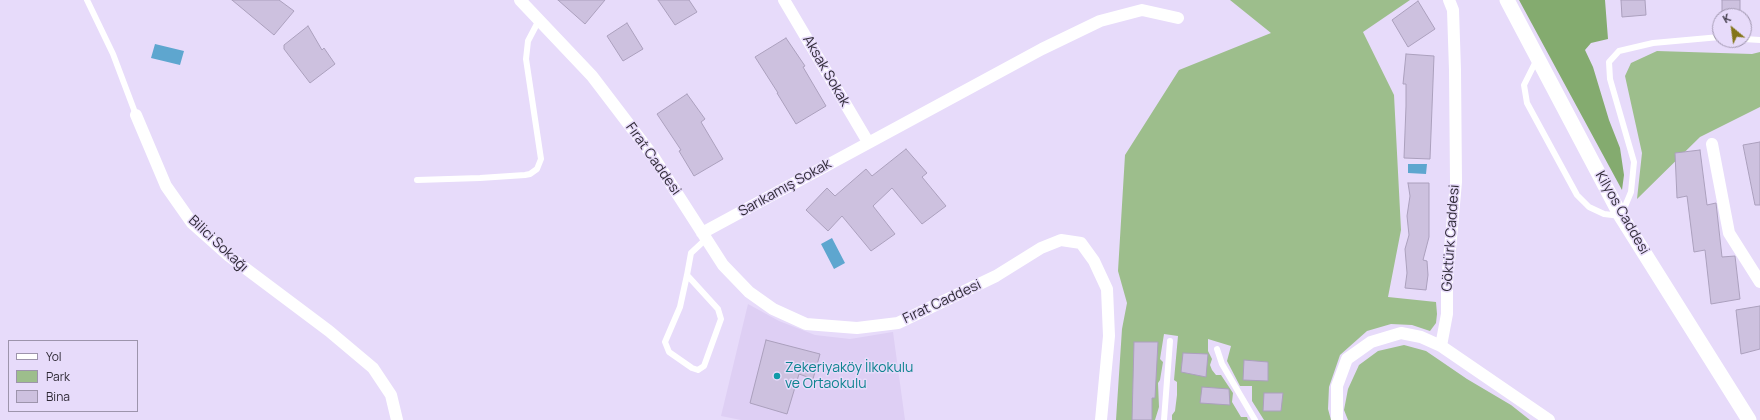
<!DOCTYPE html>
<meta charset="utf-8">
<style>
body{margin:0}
#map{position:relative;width:1760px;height:420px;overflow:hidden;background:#e7dbfa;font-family:Manrope,sans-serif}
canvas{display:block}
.legend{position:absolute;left:8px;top:340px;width:130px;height:72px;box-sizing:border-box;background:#e7dbfa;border:1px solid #9d94ac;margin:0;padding:5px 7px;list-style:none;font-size:12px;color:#2f2a36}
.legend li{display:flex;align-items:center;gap:8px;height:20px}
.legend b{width:20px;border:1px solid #9d94ac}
.north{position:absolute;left:1712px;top:8px;width:40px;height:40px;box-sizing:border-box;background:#e7dbfa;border:1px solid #9d94ac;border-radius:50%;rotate:331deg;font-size:11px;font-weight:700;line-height:16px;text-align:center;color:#2f2a36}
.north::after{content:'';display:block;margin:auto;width:14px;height:18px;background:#837518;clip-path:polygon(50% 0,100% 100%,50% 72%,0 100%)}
</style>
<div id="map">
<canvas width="1760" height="420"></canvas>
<ul class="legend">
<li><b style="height:5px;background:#fff"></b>Yol</li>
<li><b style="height:11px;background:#9dbe8c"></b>Park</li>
<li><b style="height:11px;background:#cdc1df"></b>Bina</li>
</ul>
<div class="north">K</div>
</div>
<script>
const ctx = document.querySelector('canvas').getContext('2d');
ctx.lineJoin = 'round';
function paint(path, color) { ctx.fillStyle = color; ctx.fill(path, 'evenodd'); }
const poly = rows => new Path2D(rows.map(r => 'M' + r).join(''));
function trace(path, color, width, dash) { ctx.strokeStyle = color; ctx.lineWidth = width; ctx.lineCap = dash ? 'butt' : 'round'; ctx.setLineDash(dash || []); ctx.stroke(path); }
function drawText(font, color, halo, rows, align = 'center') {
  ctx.font = font + ' Manrope,sans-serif'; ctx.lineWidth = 3; ctx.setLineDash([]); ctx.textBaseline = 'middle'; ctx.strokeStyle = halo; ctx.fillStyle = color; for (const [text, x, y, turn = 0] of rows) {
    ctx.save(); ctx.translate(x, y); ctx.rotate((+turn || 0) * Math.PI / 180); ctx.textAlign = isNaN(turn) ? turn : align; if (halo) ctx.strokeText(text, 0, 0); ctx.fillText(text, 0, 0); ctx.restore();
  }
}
const built = poly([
 [748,304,779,321,815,335,850,339,893,332,905,420,741,420,721,416]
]);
const green = poly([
 [1230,0,1410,0,1363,32,1394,95,1401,230,1388,297,1436,302,1437,314,1436,323,1430,331,1412,325,1391,324,1367,331,1340,355,1329,387,1328,409,1331,420,1264,420,1252,401,1252,386,1240,386,1227,361,1231,346,1208,339,1208,351,1212,359,1210,365,1212,370,1216,375,1221,375,1233,393,1232,402,1241,417,1247,417,1248,420,1172,420,1172,415,1175,411,1177,395,1177,382,1174,380,1178,336,1164,334,1160,359,1163,362,1160,380,1158,383,1159,407,1155,420,1116,420,1122,329,1127,303,1118,271,1125,155,1179,70,1271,33],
 [1657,51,1752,54,1760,52,1760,107,1700,137,1637,199,1642,153,1625,76,1631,63],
 [1404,345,1426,351,1467,379,1511,405,1530,420,1348,420,1344,410,1348,389,1359,365,1378,351]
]);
const forest = poly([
 [1519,0,1605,0,1608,39,1591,43,1585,50,1593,67,1609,120,1620,148,1624,175,1622,190]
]);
const water = poly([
 [155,44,184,51,180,65,151,58],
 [1408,164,1427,164,1426,174,1408,173],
 [832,238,845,263,834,269,821,244]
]);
const building = poly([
 [232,0,279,0,294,11,274,35,232,0],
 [558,0,605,0,585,24,558,0],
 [658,0,689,0,697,12,675,25,658,0],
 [1621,0,1645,0,1646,15,1622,17,1621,0],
 [1722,0,1740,0,1740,16,1722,16,1722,0],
 [1418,1,1435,29,1408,47,1392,20,1418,1],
 [627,23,643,49,623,61,607,36,627,23],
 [308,26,322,50,324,48,335,64,310,83,284,49,284,45,308,26],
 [786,38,805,66,803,67,826,106,796,124,777,93,778,93,755,57,786,38],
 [1406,54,1434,56,1430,159,1404,158,1406,106,1406,84,1403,84,1406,54],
 [687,94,705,119,701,122,723,159,694,176,679,151,681,150,657,114,687,94],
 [1760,142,1760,205,1755,205,1743,145,1760,142],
 [906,149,927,173,922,177,946,206,922,224,892,188,873,206,895,234,871,251,842,216,828,231,806,210,827,188,835,196,866,169,872,176,906,149],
 [1700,150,1707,205,1716,203,1722,257,1735,256,1740,299,1711,304,1705,250,1694,252,1687,196,1677,198,1675,153,1700,150],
 [1408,183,1429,183,1429,237,1423,260,1427,261,1428,275,1426,290,1405,288,1407,273,1405,249,1409,235,1407,216,1410,196,1408,183],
 [1760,306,1760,349,1741,354,1736,310,1760,306],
 [766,340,820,354,813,379,799,374,787,414,750,403,766,340],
 [1134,342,1158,342,1155,398,1152,398,1152,420,1132,420,1134,342],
 [1183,353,1208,354,1206,377,1181,372,1183,353],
 [1244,360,1268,362,1268,381,1243,380,1244,360],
 [1202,387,1229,389,1230,405,1200,403,1202,387],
 [1264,393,1283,393,1281,411,1263,411,1264,393]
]);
const service = poly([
 [87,0,113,54,136,115],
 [1744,39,1760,40],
 [1537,59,1524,85,1527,103,1577,195,1589,207,1604,214,1621,216,1631,192,1634,162,1610,79,1609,62,1619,51,1653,43,1720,37],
 [417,180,480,178,525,175,530,174,537,169,541,159,526,59,528,41,539,20],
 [687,275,718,309,721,319,704,366,698,370,692,368,669,352,665,342,680,307,687,275,691,253,706,239],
 [1217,349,1222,364,1255,420],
 [1164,420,1170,341]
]);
const minor = poly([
 [520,0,592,76,653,156,723,265,749,292,773,309,806,324,857,328,898,323,996,276,1041,248,1061,240,1081,243,1094,261,1107,289,1109,336,1101,420],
 [784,0,868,142],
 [136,115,166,186,192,223,229,256,329,331,373,368,391,395,397,420],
 [1712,144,1729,233,1760,282],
 [702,233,1042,49,1100,21,1142,10,1178,18],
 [1441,346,1447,314,1447,283,1456,182,1455,70,1453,10,1449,0],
 [1337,420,1337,386,1347,359,1371,342,1401,333,1421,337,1441,346,1549,420]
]);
const tertiary = poly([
 [1507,0,1621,216,1749,420]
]);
const markers = [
 [777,376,4,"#0f9aa8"]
];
const streetNames = [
 ["Aksak Sokak",826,71,60],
 ["Fırat Caddesi",653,159,55],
 ["Sarıkamış Sokak",785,188,-29],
 ["Kilyos Caddesi",1622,213,60],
 ["Göktürk Caddesi",1451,238,-86],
 ["Bilici Sokağı",218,244,43],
 ["Fırat Caddesi",942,302,-25]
];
const cultureNames = [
 ["Zekeriyaköy İlkokulu",785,368],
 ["ve Ortaokulu",785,384]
];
paint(built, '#decff4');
paint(green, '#9dbe8c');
paint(forest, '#84ab6f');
paint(water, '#5ea6cf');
paint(building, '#cdc1df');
trace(building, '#aba0bd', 1);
trace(service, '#fff', 6);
trace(minor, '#fff', 12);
trace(tertiary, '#fff', 15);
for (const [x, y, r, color] of markers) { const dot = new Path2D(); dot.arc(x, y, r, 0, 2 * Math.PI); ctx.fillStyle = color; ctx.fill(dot); trace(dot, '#e7dbfa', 1.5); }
drawText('14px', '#2f2a36', '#e7dbfa', streetNames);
drawText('14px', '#0d838f', '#e7dbfa', cultureNames, 'left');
</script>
